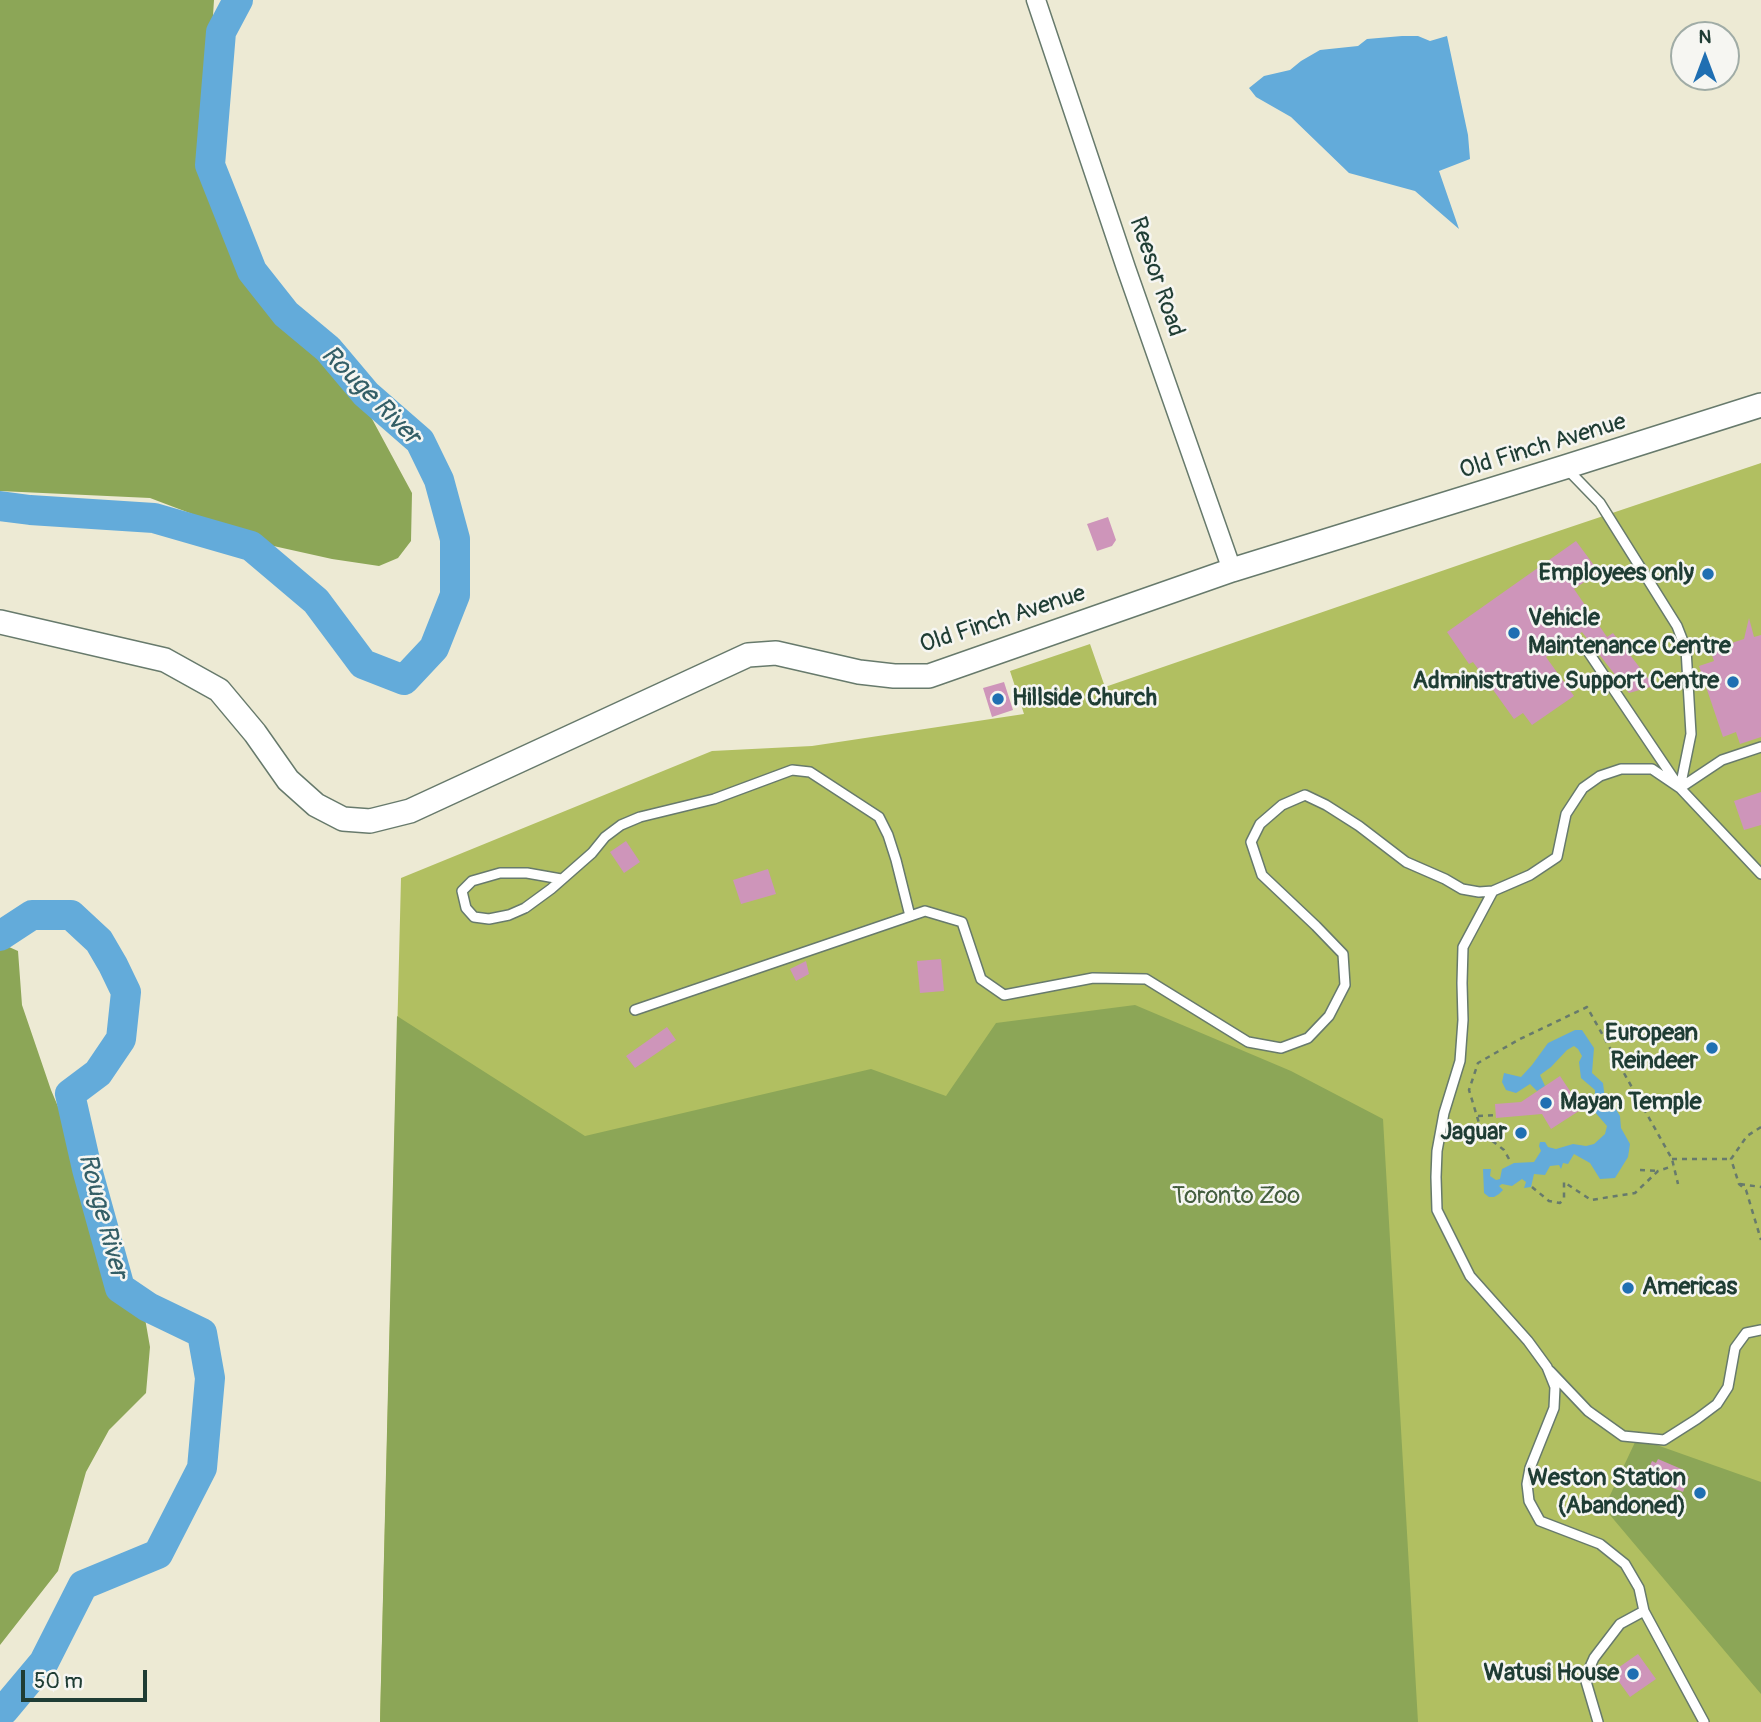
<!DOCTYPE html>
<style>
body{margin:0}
#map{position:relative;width:1761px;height:1722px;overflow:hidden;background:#edead4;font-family:Pangolin,sans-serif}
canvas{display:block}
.north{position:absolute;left:1670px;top:21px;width:70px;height:70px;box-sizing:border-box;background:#f6f6f2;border:2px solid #a0aca6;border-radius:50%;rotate:0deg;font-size:19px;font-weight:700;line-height:28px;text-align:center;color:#1f3d34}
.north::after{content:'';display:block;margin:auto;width:24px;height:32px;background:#1f6fb2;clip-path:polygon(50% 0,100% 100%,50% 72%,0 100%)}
.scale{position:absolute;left:21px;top:1670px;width:126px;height:32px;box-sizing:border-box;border:4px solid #1f3d34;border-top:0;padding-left:9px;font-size:21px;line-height:24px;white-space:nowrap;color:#1f3d34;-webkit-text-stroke:5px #f6f6f2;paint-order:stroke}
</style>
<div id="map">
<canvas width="1761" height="1722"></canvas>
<div class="north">N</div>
<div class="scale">50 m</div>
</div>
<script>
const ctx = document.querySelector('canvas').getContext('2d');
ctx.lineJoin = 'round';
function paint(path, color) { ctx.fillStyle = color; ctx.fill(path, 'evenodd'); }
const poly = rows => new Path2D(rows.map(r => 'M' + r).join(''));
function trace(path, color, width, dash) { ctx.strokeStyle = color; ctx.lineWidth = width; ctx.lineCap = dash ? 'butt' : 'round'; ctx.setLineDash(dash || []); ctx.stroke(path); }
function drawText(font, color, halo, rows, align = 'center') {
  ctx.font = font + ' Pangolin,sans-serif'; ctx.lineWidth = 5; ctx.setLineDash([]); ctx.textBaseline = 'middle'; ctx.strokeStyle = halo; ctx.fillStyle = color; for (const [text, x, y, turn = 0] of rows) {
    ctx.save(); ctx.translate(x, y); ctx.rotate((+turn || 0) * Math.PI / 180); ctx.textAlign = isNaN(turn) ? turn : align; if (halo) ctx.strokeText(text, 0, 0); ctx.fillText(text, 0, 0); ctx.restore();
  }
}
const green = poly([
 [1761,463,1761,1722,380,1722,401,878,712,751,812,746,1024,714,1010,671,1090,644,1105,687,1520,544]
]);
const forest = poly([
 [0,0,214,0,203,172,242,257,371,417,412,493,411,541,398,558,379,566,332,559,260,543,208,520,150,498,0,491],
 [0,943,18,951,22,1005,51,1090,143,1307,150,1347,146,1393,109,1430,86,1472,58,1571,0,1645],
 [1135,1005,1291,1071,1383,1119,1418,1722,380,1722,397,1016,585,1136,871,1069,946,1096,996,1023],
 [1637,1438,1761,1482,1761,1694,1604,1508]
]);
const water = poly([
 [1402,36,1418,36,1430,41,1447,36,1468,135,1470,159,1439,171,1459,229,1415,191,1349,173,1291,117,1256,97,1249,88,1264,76,1290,70,1301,61,1320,50,1358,46,1367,39],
 [1575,1030,1582,1030,1594,1048,1592,1073,1603,1083,1605,1100,1614,1106,1620,1116,1621,1128,1630,1144,1628,1157,1615,1178,1600,1179,1590,1163,1574,1154,1568,1164,1563,1163,1561,1169,1559,1165,1550,1166,1545,1175,1534,1174,1531,1187,1524,1188,1526,1182,1522,1179,1512,1186,1502,1184,1499,1186,1503,1190,1499,1194,1494,1197,1489,1197,1484,1193,1483,1169,1491,1169,1490,1176,1496,1180,1500,1179,1502,1169,1514,1163,1534,1162,1541,1151,1539,1146,1540,1142,1545,1142,1548,1147,1556,1149,1573,1144,1586,1146,1594,1144,1605,1134,1607,1126,1594,1111,1595,1090,1581,1078,1579,1062,1582,1056,1578,1049,1574,1046,1567,1050,1551,1067,1540,1075,1545,1086,1537,1091,1530,1084,1516,1093,1506,1090,1502,1082,1504,1073,1521,1077,1532,1065,1548,1043]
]);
const river = poly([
 [0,506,30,510,154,518,251,546,316,601,363,664,404,680,434,648,455,595,455,539,439,480,420,441,366,394,328,349,286,314,252,271,210,165,221,32,238,0],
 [0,936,32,915,71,915,99,941,113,965,126,992,121,1039,98,1073,70,1094,87,1169,120,1288,148,1307,202,1333,210,1378,202,1468,158,1554,83,1585,44,1662,4,1710,0,1712]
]);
const building = poly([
 [1108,517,1116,540,1112,546,1097,551,1087,524],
 [1576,541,1599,572,1574,589,1607,637,1613,633,1654,686,1629,693,1582,632,1546,657,1574,696,1532,725,1523,713,1514,719,1473,662,1469,664,1447,632],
 [1749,618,1754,637,1761,635,1761,737,1740,744,1736,732,1723,737,1699,666,1714,661,1710,650,1744,639],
 [1004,682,1013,710,992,717,983,688],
 [1761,792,1761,825,1744,830,1734,801],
 [626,841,640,862,624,873,610,852],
 [768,869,776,894,741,904,733,880],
 [941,959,944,991,920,993,917,961],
 [806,961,809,974,796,981,790,969],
 [667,1027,676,1040,635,1068,626,1056],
 [1560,1076,1582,1109,1551,1129,1542,1114,1496,1118,1495,1104,1521,1102],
 [1658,1459,1686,1471,1684,1475,1689,1477,1683,1492,1645,1477,1652,1461,1656,1463],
 [1638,1654,1656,1679,1630,1697,1612,1672]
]);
const path = poly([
 [1478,1116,1496,1115],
 [1761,1127,1747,1136,1731,1159,1739,1184,1746,1190,1761,1240],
 [1509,1159,1504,1150,1482,1133,1469,1090,1478,1063,1518,1040,1587,1007,1672,1159,1678,1184],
 [1672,1159,1731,1159],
 [1640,1170,1658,1171],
 [1740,1184,1761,1187],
 [1532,1187,1549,1201,1560,1203,1564,1198,1564,1182,1591,1200,1635,1193,1658,1171,1673,1166]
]);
const service = poly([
 [1567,469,1600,503,1677,626,1686,649,1691,734,1680,788],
 [1585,647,1680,788,1722,760,1761,747],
 [561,879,527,873,500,873,472,881,462,891,466,908,474,917,489,919,509,915,525,908,551,889,592,853,605,837,621,825,640,817,714,799,792,770,810,772,879,817,888,835,896,860,910,916],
 [635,1010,925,911,962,922,981,979,1004,995,1093,978,1146,979,1248,1042,1281,1048,1308,1038,1329,1016,1345,985,1343,954,1316,926,1262,875,1251,842,1260,824,1282,805,1305,795,1326,805,1359,826,1406,862,1445,879,1462,889,1479,892,1493,891],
 [1550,1371,1588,1411,1623,1436,1664,1440,1697,1419,1717,1404,1728,1387,1735,1348,1746,1333,1761,1330],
 [1598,1722,1585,1678,1594,1658,1620,1624,1644,1611],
 [1704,1722,1644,1611,1639,1588,1625,1564,1600,1544,1540,1521,1529,1501,1527,1484,1530,1468,1554,1408,1555,1387,1547,1367,1528,1341,1470,1276,1437,1210,1436,1177,1437,1151,1444,1113,1460,1061,1463,1020,1462,983,1463,947,1493,891,1530,875,1557,857,1566,814,1583,788,1600,776,1621,769,1652,769,1680,788,1761,874]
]);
const minor = poly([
 [1036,0,1126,268,1232,570]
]);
const tertiary = poly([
 [0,622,165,660,219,690,255,733,288,780,316,805,343,819,370,821,410,811,748,655,776,653,859,672,894,676,929,676,1232,570,1565,467,1761,405]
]);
const markers = [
 [1708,574,7,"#1f6fb2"],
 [1514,633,7,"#1f6fb2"],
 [1733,682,7,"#1f6fb2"],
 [998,699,7,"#1f6fb2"],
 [1712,1048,7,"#1f6fb2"],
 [1546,1103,7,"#1f6fb2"],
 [1521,1133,7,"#1f6fb2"],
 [1628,1288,7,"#1f6fb2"],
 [1700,1493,7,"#1f6fb2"],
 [1633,1674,7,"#1f6fb2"]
];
const streetNames = [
 ["Reesor Road",1156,277,71],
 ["Old Finch Avenue",1543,447,-17],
 ["Old Finch Avenue",1003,620,-18]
];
const poiNames = [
 ["Employees only",1694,574],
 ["Vehicle",1528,619,"left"],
 ["Maintenance Centre",1528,647,"left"],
 ["Administrative Support Centre",1719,682],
 ["Hillside Church",1012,699,"left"],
 ["European",1698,1034],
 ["Reindeer",1698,1062],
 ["Mayan Temple",1560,1103,"left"],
 ["Jaguar",1507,1133],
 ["Americas",1642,1288,"left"],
 ["Weston Station",1686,1479],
 ["(Abandoned)",1686,1507],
 ["Watusi House",1619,1674]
];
const parkNames = [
 ["Toronto Zoo",1236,1197]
];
const waterNames = [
 ["Rouge River",370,396,45],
 ["Rouge River",102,1216,75]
];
paint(green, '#b1bf61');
paint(forest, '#8ca657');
paint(water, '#63abda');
trace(river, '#63abda', 30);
paint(building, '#ce95ba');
trace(service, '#677a6c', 12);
trace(minor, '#677a6c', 21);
trace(tertiary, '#677a6c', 26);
trace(path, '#677a6c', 2.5, [5, 5]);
trace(service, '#fff', 9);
trace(minor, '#fff', 18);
trace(tertiary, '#fff', 23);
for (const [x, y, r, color] of markers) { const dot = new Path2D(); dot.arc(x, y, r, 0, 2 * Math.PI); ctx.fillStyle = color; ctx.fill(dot); trace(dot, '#f6f6f2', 2.5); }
drawText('24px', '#1f3d34', '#f6f6f2', streetNames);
drawText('bold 24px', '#1f3d34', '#f6f6f2', poiNames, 'right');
drawText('24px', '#445e3f', '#f6f6f2', parkNames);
drawText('italic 26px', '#335e66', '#f6f6f2', waterNames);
</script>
